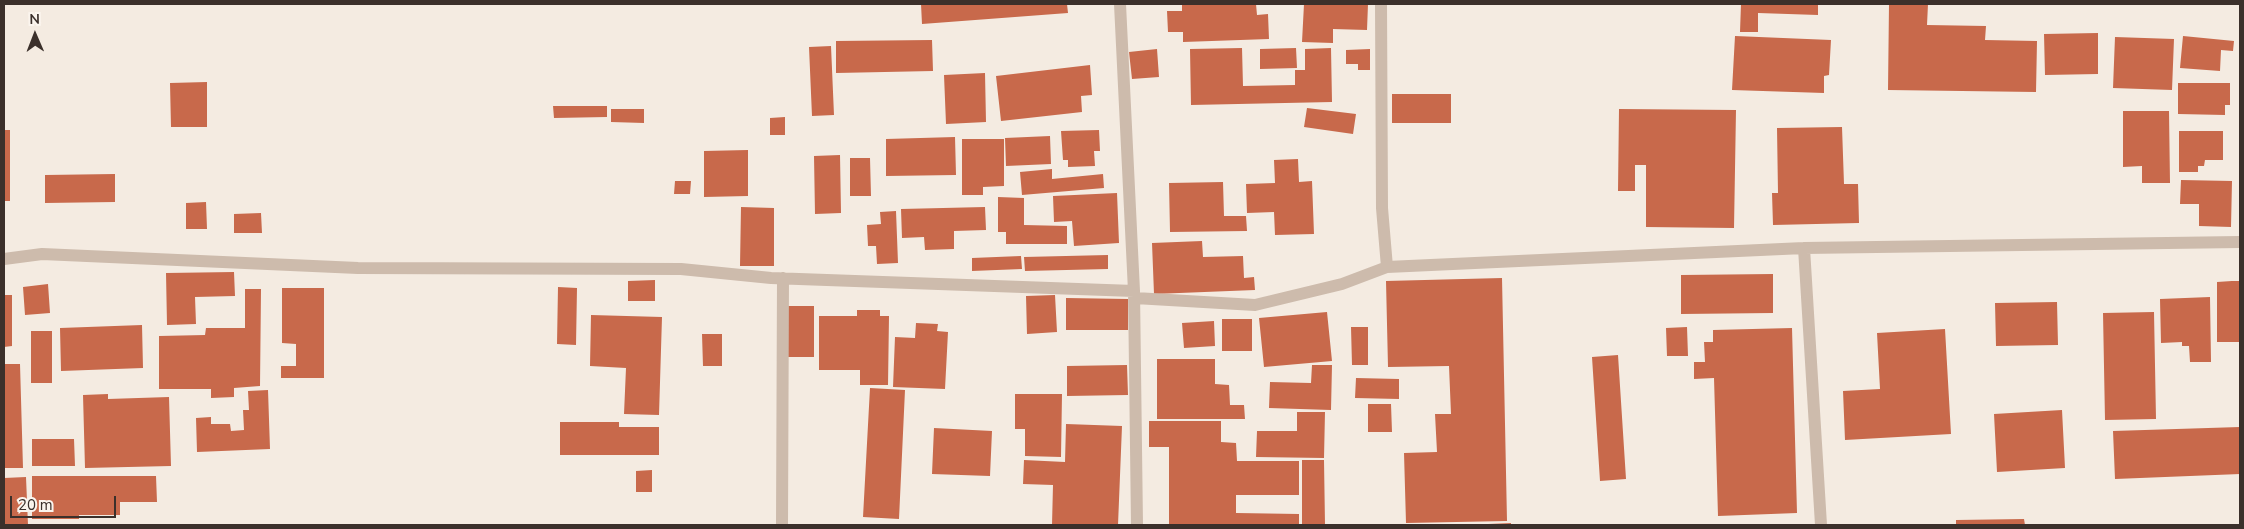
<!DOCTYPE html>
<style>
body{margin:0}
#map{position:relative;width:2244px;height:529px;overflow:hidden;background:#f4ebe1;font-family:"Nunito Sans",sans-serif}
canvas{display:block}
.frame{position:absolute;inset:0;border:5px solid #3b302b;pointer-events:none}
.north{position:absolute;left:10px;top:10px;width:50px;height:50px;-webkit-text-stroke:4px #fbf5ee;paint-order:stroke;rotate:359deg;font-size:14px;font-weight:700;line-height:20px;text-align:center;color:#3b302b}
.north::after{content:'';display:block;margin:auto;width:18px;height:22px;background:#3b302b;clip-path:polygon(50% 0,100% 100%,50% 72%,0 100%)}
.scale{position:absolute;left:10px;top:496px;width:106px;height:22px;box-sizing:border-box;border:2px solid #3b302b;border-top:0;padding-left:6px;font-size:15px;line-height:18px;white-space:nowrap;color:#3b302b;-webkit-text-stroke:4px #fbf5ee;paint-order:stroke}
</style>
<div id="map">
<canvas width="2244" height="529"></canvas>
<div class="frame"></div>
<div class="north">N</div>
<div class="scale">20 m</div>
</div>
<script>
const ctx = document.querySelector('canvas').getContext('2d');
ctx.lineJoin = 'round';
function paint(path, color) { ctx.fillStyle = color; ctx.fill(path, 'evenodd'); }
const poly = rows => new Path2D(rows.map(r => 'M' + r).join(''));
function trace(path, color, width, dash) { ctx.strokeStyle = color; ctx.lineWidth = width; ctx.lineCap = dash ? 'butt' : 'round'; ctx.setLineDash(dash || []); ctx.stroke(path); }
const building = poly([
 [921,4,1067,4,1068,13,922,24],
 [1182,4,1256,4,1257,15,1268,14,1269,39,1183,42,1183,32,1168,32,1167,11,1182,11],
 [1304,4,1368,4,1367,30,1333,29,1333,43,1302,42],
 [1741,4,1818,4,1818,15,1758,13,1758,32,1740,32],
 [1889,4,1928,4,1927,25,1986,26,1985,40,2037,41,2036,92,1888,90],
 [2098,33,2098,74,2045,75,2044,34],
 [1735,36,1831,40,1829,75,1824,76,1824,93,1732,90],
 [2183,36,2234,41,2233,51,2221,50,2220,71,2180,68],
 [2115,37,2174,39,2172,90,2113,88],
 [932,40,933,71,836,73,836,41],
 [831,46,834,115,812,116,809,47],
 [1242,48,1243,86,1295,85,1295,70,1305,70,1305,49,1331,48,1332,102,1191,105,1190,49],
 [1296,48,1297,68,1260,69,1260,49],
 [1157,49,1159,77,1132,79,1129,52],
 [1370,49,1370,70,1358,70,1358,64,1346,64,1346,50],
 [1090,65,1092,95,1081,96,1082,112,1001,121,996,76],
 [985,73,986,122,946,124,944,75],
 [207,82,207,127,171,127,170,83],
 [2178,83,2230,83,2230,105,2225,105,2225,115,2178,114],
 [1392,94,1451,94,1451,123,1392,123],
 [553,106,607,106,607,117,554,118],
 [1307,108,1356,114,1353,134,1304,127],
 [611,109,644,109,644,123,611,122],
 [1619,109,1736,110,1734,228,1646,227,1646,165,1635,165,1635,191,1618,191],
 [2123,111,2169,111,2170,183,2142,183,2142,166,2123,167],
 [785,117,785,135,770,135,770,118],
 [1842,127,1844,184,1858,184,1859,223,1773,225,1772,193,1778,193,1777,128],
 [4,130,10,130,10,201,4,201],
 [1099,130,1100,151,1094,151,1095,166,1068,167,1068,160,1063,160,1061,131],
 [2179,131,2223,131,2223,160,2205,160,2204,166,2198,166,2198,172,2179,172],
 [1050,136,1051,164,1006,166,1005,138],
 [955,137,956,175,886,176,886,139],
 [962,139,1004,139,1004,186,983,187,983,195,962,195],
 [748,150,748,196,704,197,704,151],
 [840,155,841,213,815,214,814,156],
 [850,158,870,158,871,196,850,196],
 [1298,159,1299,182,1312,181,1314,234,1275,235,1274,212,1247,213,1246,184,1275,183,1274,160],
 [1052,169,1052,179,1103,174,1104,188,1022,195,1020,172],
 [115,174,115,202,45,203,45,175],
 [2181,180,2232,181,2231,227,2199,226,2199,204,2180,204],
 [675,181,691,181,690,194,674,194],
 [1223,182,1224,216,1246,216,1247,231,1170,232,1169,183],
 [1117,193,1119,243,1074,246,1072,221,1054,222,1053,196],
 [998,197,1024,198,1024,225,1067,226,1067,244,1006,244,1006,232,998,232],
 [206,202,207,229,186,229,186,203],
 [741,207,774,208,774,266,740,266],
 [985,207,986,230,954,231,954,249,925,250,924,237,902,238,901,209],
 [896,211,898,263,877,264,876,246,868,246,867,225,881,224,880,212],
 [261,213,262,233,234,233,234,214],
 [1202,241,1203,257,1243,256,1244,278,1254,277,1255,290,1154,294,1152,243],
 [1108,255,1108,269,1025,271,1024,257],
 [1021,256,1022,269,972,271,972,258],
 [234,272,235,296,195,297,196,324,167,325,166,273],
 [1773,274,1773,313,1681,314,1681,275],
 [1502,278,1507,521,1406,523,1404,453,1437,452,1435,414,1451,414,1449,366,1388,367,1386,281],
 [655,280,655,301,628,301,628,281],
 [2232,281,2240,281,2240,342,2217,342,2217,282],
 [48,284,50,313,25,315,23,287],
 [558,287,577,288,576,345,557,344],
 [282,288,324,288,324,378,281,378,281,366,296,366,296,344,282,343],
 [245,289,261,289,260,386,234,388,234,397,211,398,211,389,159,389,159,336,205,335,206,328,245,328],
 [4,295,12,295,12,346,4,347],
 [1055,295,1057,332,1027,334,1026,296],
 [2210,297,2211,362,2190,362,2189,346,2182,346,2182,342,2161,343,2160,299],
 [1066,298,1128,299,1128,330,1066,330],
 [2057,302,2058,345,1996,346,1995,303],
 [788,306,814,306,814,357,788,357],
 [857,310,880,310,880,316,889,316,888,385,860,385,860,370,819,370,819,316,857,316],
 [1327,312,1332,361,1264,367,1259,318],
 [2154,312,2156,419,2105,420,2103,313],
 [591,315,662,317,659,415,624,414,626,368,590,366],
 [1222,319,1252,319,1252,351,1222,351],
 [1214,321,1215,346,1184,348,1182,323],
 [916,323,938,324,937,331,948,332,945,389,893,387,895,337,915,338],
 [142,325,143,368,61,371,60,328],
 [1351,327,1368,327,1368,365,1352,365],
 [1687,327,1688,356,1667,356,1666,328],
 [1792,328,1797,513,1718,516,1714,378,1694,379,1694,362,1705,362,1704,342,1713,342,1713,330],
 [1945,329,1951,434,1845,440,1843,391,1880,389,1877,333],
 [31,331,52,331,52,383,31,383],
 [702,334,722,334,722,366,703,366],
 [1618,355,1626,479,1600,481,1592,357],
 [1157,359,1215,359,1215,384,1229,385,1230,405,1244,405,1245,419,1157,419],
 [4,364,20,364,23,468,4,468],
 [1127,365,1128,395,1067,396,1067,366],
 [1312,365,1332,365,1331,410,1269,408,1270,382,1311,383],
 [1356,378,1399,379,1399,399,1355,398],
 [870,388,905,390,899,519,863,517],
 [268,390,270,449,197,452,196,418,211,417,211,424,230,424,231,431,244,430,243,410,249,410,248,391],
 [108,394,108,399,169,397,171,466,85,468,83,395],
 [1015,394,1062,394,1061,457,1025,456,1025,429,1015,429],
 [1368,404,1391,404,1392,432,1368,432],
 [2062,410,2065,468,1997,472,1994,414],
 [1297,412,1325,412,1324,458,1256,457,1257,431,1297,431],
 [1149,421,1221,421,1221,442,1236,443,1237,461,1299,461,1299,495,1236,495,1236,513,1299,514,1299,525,1169,525,1169,447,1149,447],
 [560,422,619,422,619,427,659,427,659,455,560,455],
 [1066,424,1122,426,1118,525,1052,525,1053,485,1023,484,1024,460,1065,462],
 [2240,427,2240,474,2115,479,2113,431],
 [934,428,992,431,990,476,932,474],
 [32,439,74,439,75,466,32,466],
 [1302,460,1324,460,1325,525,1302,525],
 [652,470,652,492,636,492,636,471],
 [32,476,156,476,157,502,120,502,120,515,79,515,79,519,32,519],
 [26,477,28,525,4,525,4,478],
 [2024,519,2025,525,1956,525,1956,520],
 [1511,523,1511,525,1488,525,1488,524]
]);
const minor = poly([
 [1120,4,1134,291,1137,525],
 [1381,4,1382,208,1387,267],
 [1804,248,1821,525],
 [4,259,42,254,358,268,681,269,771,278,1134,291],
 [1135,298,1255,305,1342,284,1387,267,1804,248,2240,242],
 [782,525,783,278]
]);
paint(building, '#c8694b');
trace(minor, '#cdbbac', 12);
</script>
